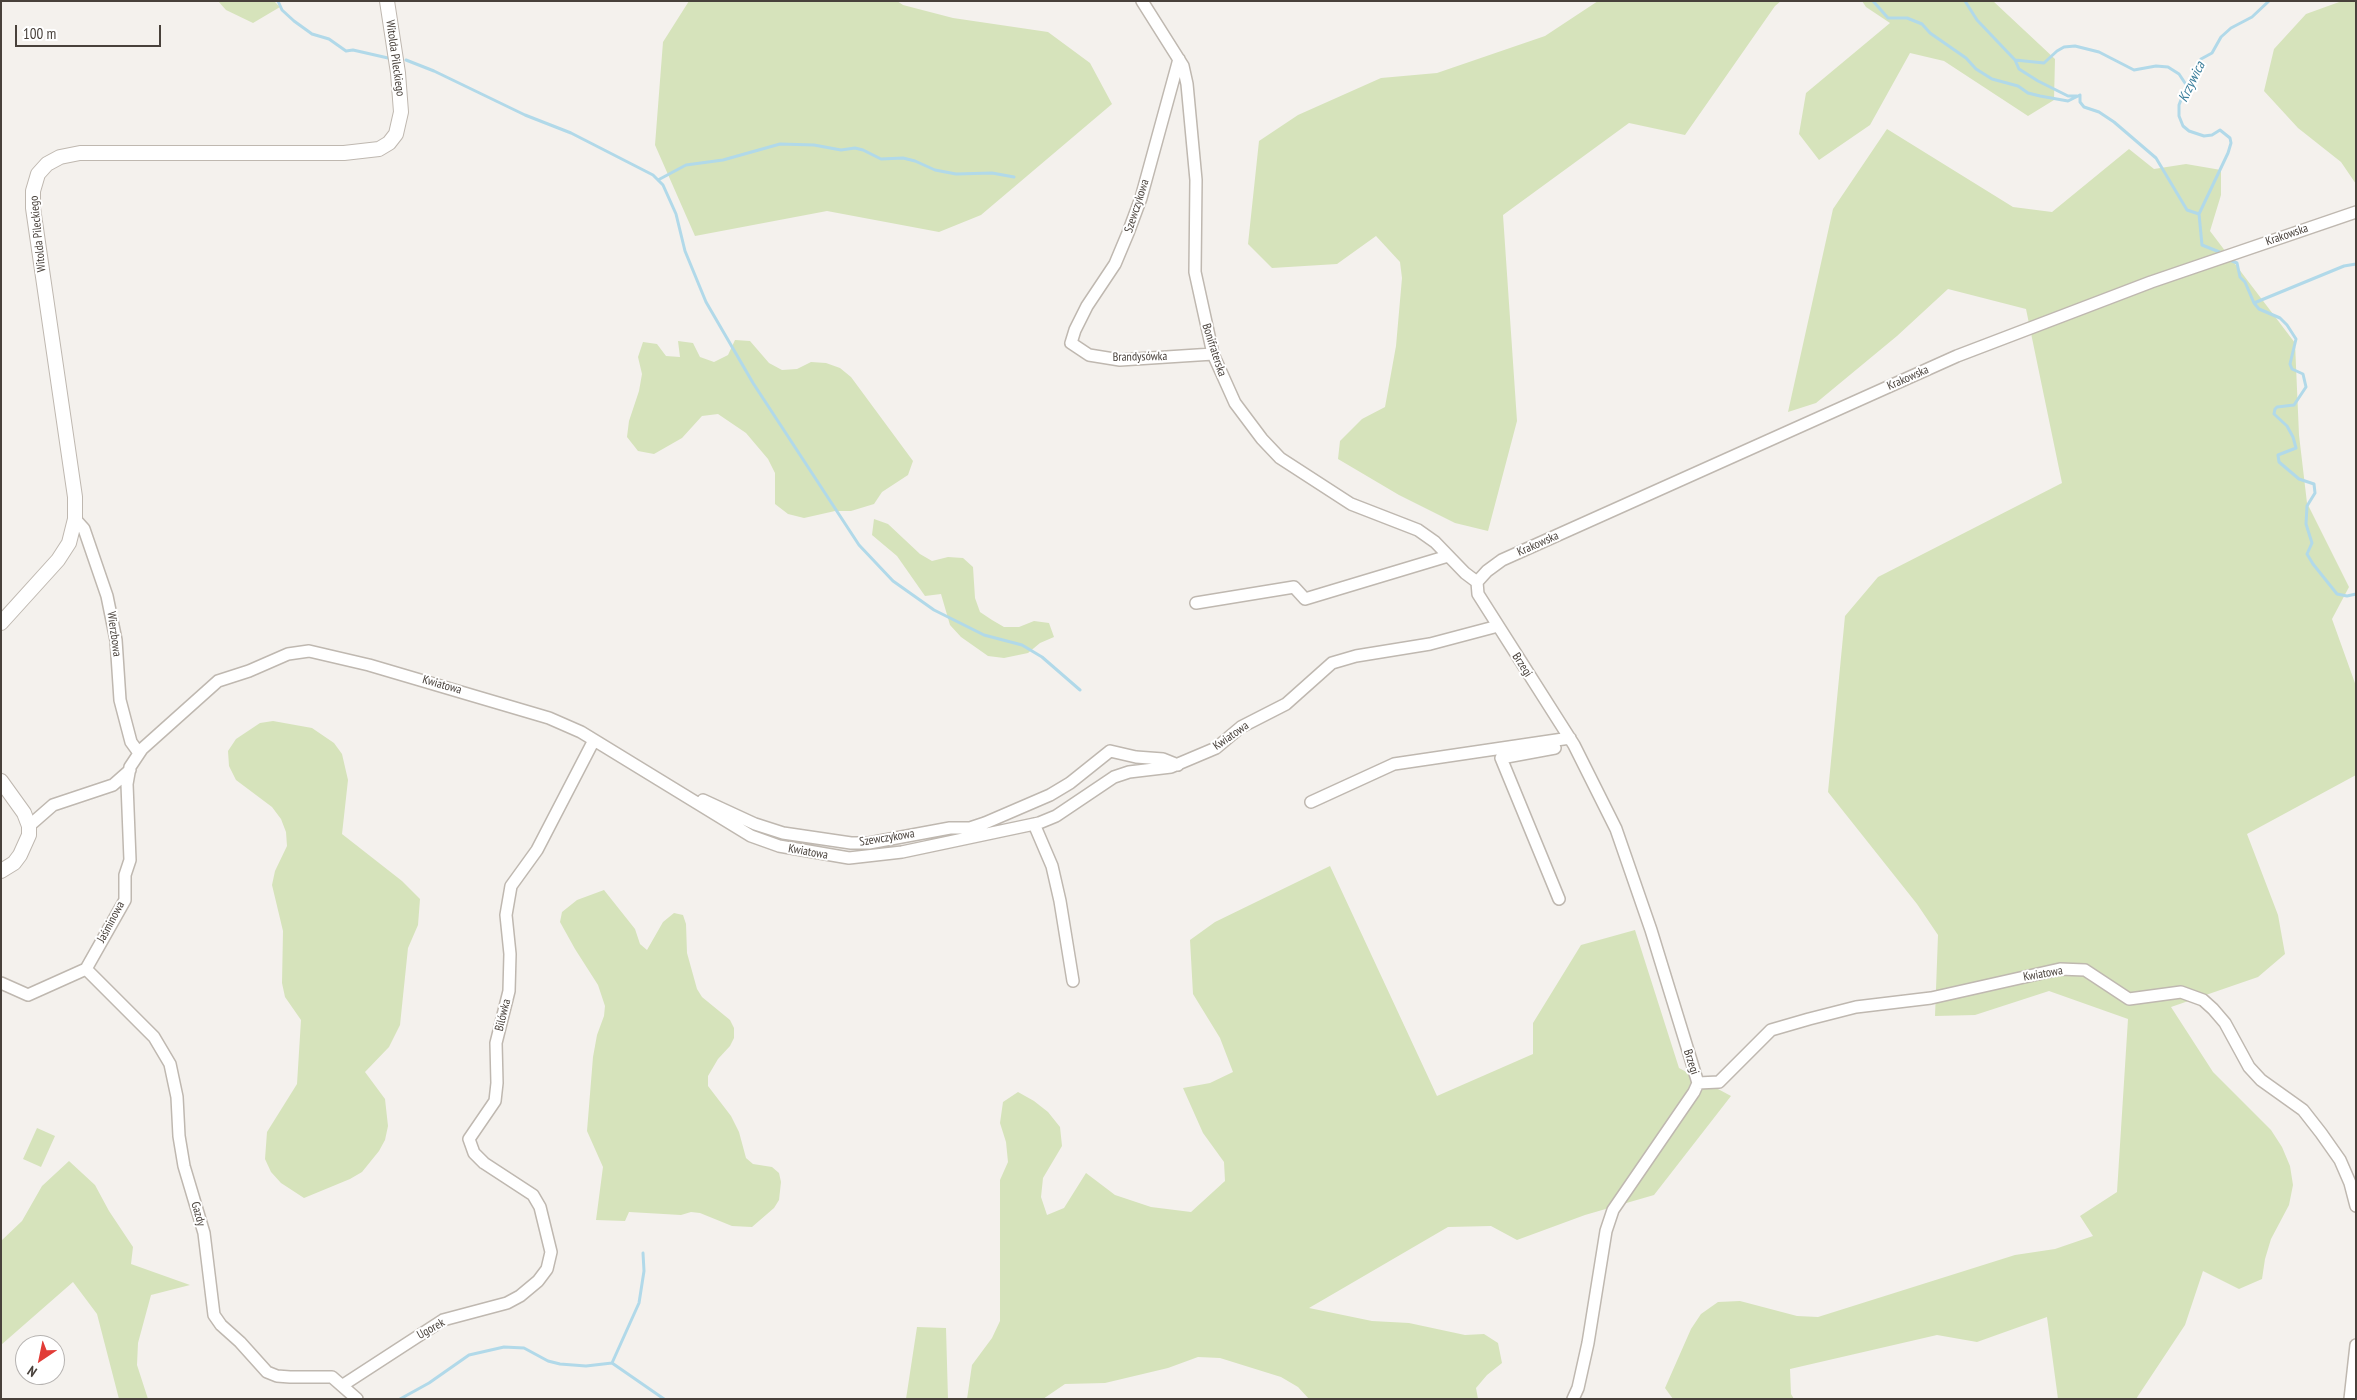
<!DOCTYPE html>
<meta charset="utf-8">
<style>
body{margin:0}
#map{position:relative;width:2357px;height:1400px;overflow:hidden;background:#f4f1ed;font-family:"PT Sans Narrow",sans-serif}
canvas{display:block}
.frame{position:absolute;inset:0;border:2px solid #48413b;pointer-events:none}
.north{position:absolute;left:15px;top:1335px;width:50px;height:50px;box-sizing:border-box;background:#fff;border:1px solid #b6b3b1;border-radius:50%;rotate:214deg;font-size:14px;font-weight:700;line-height:20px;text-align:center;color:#48413b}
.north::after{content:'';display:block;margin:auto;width:18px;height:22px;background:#e13c37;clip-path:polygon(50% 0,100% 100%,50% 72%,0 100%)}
.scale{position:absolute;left:15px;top:25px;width:146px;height:22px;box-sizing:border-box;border:2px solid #48413b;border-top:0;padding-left:6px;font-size:15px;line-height:18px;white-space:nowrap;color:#48413b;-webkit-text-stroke:4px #fff;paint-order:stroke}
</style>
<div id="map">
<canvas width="2357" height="1400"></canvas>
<div class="frame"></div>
<div class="north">N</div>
<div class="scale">100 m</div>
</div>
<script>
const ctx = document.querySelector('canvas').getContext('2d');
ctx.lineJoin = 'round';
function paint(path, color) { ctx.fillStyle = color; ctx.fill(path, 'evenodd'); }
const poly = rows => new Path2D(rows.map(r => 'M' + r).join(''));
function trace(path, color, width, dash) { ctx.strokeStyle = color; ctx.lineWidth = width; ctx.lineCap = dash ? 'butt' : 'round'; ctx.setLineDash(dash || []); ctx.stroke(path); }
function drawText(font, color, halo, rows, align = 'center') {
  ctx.font = font + ' "PT Sans Narrow",sans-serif'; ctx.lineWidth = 4; ctx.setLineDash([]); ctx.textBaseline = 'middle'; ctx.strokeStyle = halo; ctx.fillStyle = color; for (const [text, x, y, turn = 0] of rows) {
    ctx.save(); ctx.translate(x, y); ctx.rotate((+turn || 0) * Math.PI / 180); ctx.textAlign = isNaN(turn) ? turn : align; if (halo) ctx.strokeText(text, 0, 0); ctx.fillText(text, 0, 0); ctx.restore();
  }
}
const green = poly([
 [218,1,274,1,280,7,253,23,226,10],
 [689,1,897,1,903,5,953,18,1048,32,1090,63,1112,104,981,215,939,232,827,211,695,236,655,145,663,42],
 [1598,1,1781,1,1775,6,1685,135,1629,123,1503,215,1517,421,1488,531,1455,523,1399,495,1338,459,1340,441,1362,419,1385,407,1396,346,1402,278,1400,262,1376,236,1337,264,1272,268,1248,244,1259,141,1298,115,1381,78,1437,73,1545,36],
 [1862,1,1993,1,2055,59,2054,100,2028,116,1944,61,1910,53,1870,125,1819,160,1799,134,1806,93,1890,23,1866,7],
 [2342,1,2356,1,2356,184,2341,162,2298,128,2264,91,2274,49,2306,14],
 [1887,129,2013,207,2052,212,2129,149,2154,169,2186,164,2221,170,2221,195,2210,231,2295,343,2299,435,2307,503,2349,587,2332,619,2356,686,2356,775,2247,834,2278,915,2285,954,2258,977,2171,1007,2213,1072,2271,1130,2282,1147,2290,1166,2293,1185,2289,1205,2271,1239,2265,1259,2262,1279,2239,1289,2203,1271,2185,1325,2136,1399,2058,1399,2047,1317,1977,1342,1937,1335,1790,1369,1791,1394,1794,1399,1673,1399,1665,1388,1691,1329,1701,1314,1718,1302,1740,1301,1797,1316,1818,1317,2015,1255,2055,1249,2093,1236,2080,1216,2117,1192,2128,1019,2049,991,1975,1015,1935,1016,1938,935,1917,904,1828,792,1845,616,1878,577,2062,483,2026,309,1948,289,1897,336,1816,403,1788,412,1833,209],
 [735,340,750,341,769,363,782,370,797,369,811,362,826,363,840,368,851,377,913,461,908,475,882,492,874,504,851,511,835,511,804,518,788,514,775,504,775,473,768,459,746,433,718,414,702,416,682,438,654,454,638,451,627,437,629,421,639,391,642,374,638,357,643,342,657,344,666,356,680,357,678,341,693,343,700,357,714,362,728,355],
 [874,519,888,524,920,554,932,561,948,557,963,558,973,567,975,598,980,612,992,620,1004,627,1019,627,1034,621,1049,623,1054,637,1040,643,1028,653,1004,658,988,656,961,637,950,625,941,594,925,596,897,556,872,535],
 [273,721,312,728,334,743,342,754,348,780,342,834,402,881,420,899,418,925,408,948,400,1025,389,1047,365,1072,385,1099,388,1126,385,1140,379,1151,362,1172,350,1179,304,1198,281,1183,271,1172,265,1159,267,1132,297,1084,301,1020,285,997,282,983,283,931,272,885,275,871,287,846,286,832,281,819,272,807,236,780,229,766,228,751,236,739,260,723],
 [1330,866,1437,1096,1533,1054,1533,1023,1581,945,1635,930,1679,1068,1731,1096,1654,1195,1585,1215,1517,1240,1491,1226,1448,1227,1309,1308,1372,1321,1409,1323,1465,1335,1484,1334,1498,1343,1502,1363,1487,1375,1476,1388,1478,1399,1309,1399,1298,1387,1281,1377,1220,1358,1198,1357,1168,1368,1105,1383,1065,1384,1043,1399,967,1399,972,1365,992,1338,1000,1321,1000,1180,1008,1162,1006,1142,1000,1123,1003,1102,1018,1092,1034,1101,1048,1112,1060,1127,1062,1146,1043,1178,1041,1197,1047,1215,1064,1208,1086,1173,1115,1195,1151,1207,1191,1212,1225,1181,1224,1162,1203,1133,1183,1088,1210,1083,1233,1072,1220,1038,1193,994,1190,940,1215,922],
 [604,890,635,929,640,944,647,950,663,922,674,913,683,915,686,924,687,953,697,989,702,997,730,1020,734,1028,734,1038,730,1046,718,1059,708,1076,708,1086,731,1116,739,1132,746,1158,753,1164,772,1167,779,1173,781,1182,779,1200,774,1208,752,1227,732,1226,700,1213,691,1212,681,1215,629,1212,625,1221,596,1220,603,1167,587,1131,593,1057,597,1035,604,1016,605,1006,598,985,575,949,560,922,562,912,577,900],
 [37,1128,55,1136,41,1167,23,1159],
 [69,1161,95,1185,109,1211,133,1247,131,1264,190,1285,151,1295,138,1343,137,1365,148,1399,119,1399,97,1314,73,1282,1,1345,1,1241,22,1221,42,1186],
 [917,1327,946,1328,948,1399,906,1399]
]);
const stream = poly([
 [278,1,282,10,294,21,312,34,329,39,346,51,353,50,388,58],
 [1873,1,1888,18,1907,18,1922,24,1930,33,1966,58,1976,69,1992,79,2018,86,2028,93,2040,96,2068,101,2080,95],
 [1965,1,1977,20,2015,60,2019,69,2038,81,2068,96,2077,96],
 [406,60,434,71,525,115,571,133,653,175,663,185,676,214,685,251,706,302,753,383,859,545,893,581,934,610,984,635,1022,645,1042,657,1080,690],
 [2015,60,2044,63,2057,51,2064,47,2075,46,2099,52,2134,70,2156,66,2168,67,2179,74,2185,83,2190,85],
 [2080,95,2080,102,2084,107,2099,112,2114,122,2156,158,2187,210,2199,214],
 [658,180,686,165,723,160,780,144,814,145,841,150,855,148,863,150,881,159,903,158,915,161,935,170,956,174,992,173,1014,177],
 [2222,253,2202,245,2199,214,2228,153,2231,143,2230,138,2220,130,2212,135,2204,136,2189,131,2183,126,2179,116,2179,105,2184,92,2194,82,2201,59,2212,53,2221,37,2231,28,2252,17,2269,1],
 [2227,259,2237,263,2240,277,2245,282,2254,303,2259,309,2280,318,2287,325,2296,339,2290,364,2292,369,2303,374,2306,387,2294,405,2277,407,2275,409,2274,414,2287,426,2293,437,2296,448,2278,455,2279,462,2299,479,2314,484,2315,493,2307,506,2306,524,2312,543,2307,554,2313,564,2337,594,2347,596,2356,594],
 [2254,303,2344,266,2356,264],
 [612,1363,639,1303,644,1271,643,1253],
 [400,1399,429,1383,469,1355,504,1347,524,1348,548,1361,560,1364,586,1366,612,1363,664,1399]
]);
const minor = poly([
 [1142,1,1183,66,1187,84,1196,180,1195,272,1213,354,1235,403,1262,439,1280,458,1351,504,1418,530,1435,542,1465,573,1477,582],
 [1179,59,1141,198,1128,233,1115,264,1087,306,1075,330,1071,343,1089,355,1120,360,1213,354],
 [75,519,84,529,107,596,116,640,120,700,131,742,139,753],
 [1477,582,1487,571,1502,560,1957,356,2151,282,2356,212],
 [1477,582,1478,594,1574,745,1616,829,1651,930,1698,1083,1694,1092,1613,1210,1606,1231,1588,1343,1578,1388,1573,1399],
 [1196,603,1294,587,1305,599,1448,556],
 [1555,748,1501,758,1559,899],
 [703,800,755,824,783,833,851,843,869,843,950,828,970,828,985,823,1050,795,1070,783,1110,751,1136,757,1163,759,1178,765],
 [1311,802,1394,764,1570,738],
 [1034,824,1052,866,1060,901,1073,981],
 [29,826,53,805,113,785,130,770],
 [86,969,154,1037,170,1064,177,1097,179,1136,184,1166,204,1233,214,1315,221,1325,240,1342,267,1372,277,1376,290,1377,332,1377,357,1399],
 [1,983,28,995,86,969,125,900,125,875,130,860,127,784,130,767,142,749,218,681,249,671,288,654,309,651,369,665,549,718,581,732,751,836,779,846,849,858,902,852,1039,823,1056,816,1114,777,1129,772,1171,767,1216,748,1241,727,1286,704,1332,663,1356,656,1430,644,1498,626],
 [1698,1083,1719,1082,1771,1030,1809,1019,1856,1007,1931,998,2060,969,2085,970,2129,999,2181,992,2203,1000,2213,1009,2225,1023,2249,1067,2261,1080,2303,1110,2321,1133,2340,1160,2350,1183,2356,1206],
 [343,1385,443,1320,507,1303,520,1296,538,1281,547,1269,551,1252,540,1207,533,1195,484,1163,474,1153,469,1139,495,1101,497,1083,496,1043,509,991,510,954,506,915,511,886,537,850,594,740],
 [2350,1399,2356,1345]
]);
const tertiary = poly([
 [1,623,58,560,69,543,75,519,75,497,33,208,33,191,38,174,47,164,60,157,80,153,344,153,379,149,389,143,396,134,401,112,398,73,387,1],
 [1,781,24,813,29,826,29,835,20,855,14,863,1,871]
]);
const streetNames = [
 ["Witolda Pileckiego",395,58,82],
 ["Szewczykowa",1137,206,-72],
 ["Witolda Pileckiego",38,234,-96],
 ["Krakowska",2287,235,-19],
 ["Bonifraterska",1214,350,72],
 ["Brandysówka",1140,357,-1],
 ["Krakowska",1908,378,-24],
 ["Krakowska",1538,544,-24],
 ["Wierzbowa",114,634,82],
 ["Brzegi",1522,665,57],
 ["Kwiatowa",442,685,16],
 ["Kwiatowa",1231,736,-35],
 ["Szewczykowa",887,838,-9],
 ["Kwiatowa",808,852,10],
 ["Jaśminowa",111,922,-62],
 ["Kwiatowa",2043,974,-10],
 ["Bilówka",503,1015,-76],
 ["Brzegi",1691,1062,72],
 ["Gazdy",198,1214,74],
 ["Ugorek",431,1329,-29]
];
const waterNames = [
 ["Krzywica",2192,82,-64]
];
paint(green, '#d6e3bb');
trace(stream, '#b1d9e9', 3);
trace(minor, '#bfb8b0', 14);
trace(tertiary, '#bfb8b0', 16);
trace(minor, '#fff', 11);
trace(tertiary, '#fff', 14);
drawText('12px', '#48413b', '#fff', streetNames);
drawText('italic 14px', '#3a7d9a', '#fff', waterNames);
</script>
